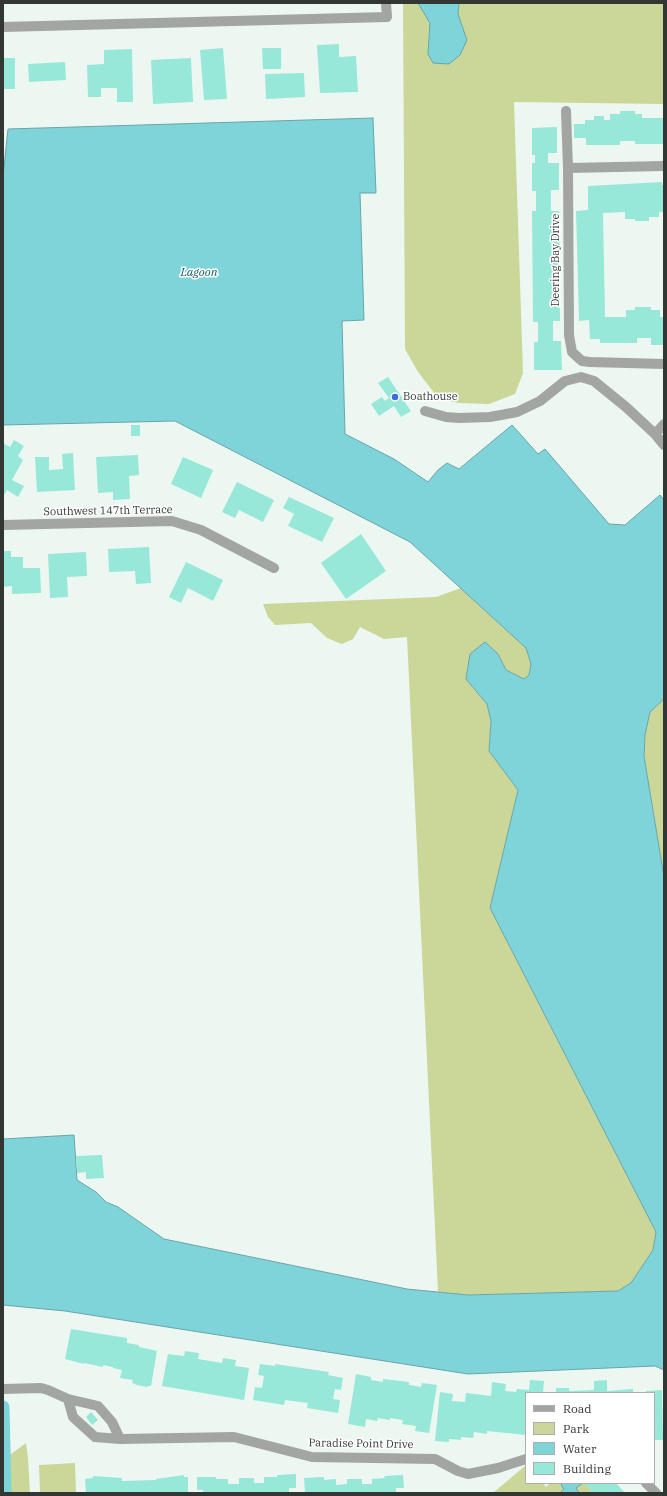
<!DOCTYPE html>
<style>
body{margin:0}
#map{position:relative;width:667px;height:1496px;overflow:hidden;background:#edf7f1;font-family:"IBM Plex Serif",serif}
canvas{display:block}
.frame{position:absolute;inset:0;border:4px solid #333734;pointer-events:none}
.legend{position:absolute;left:525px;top:1392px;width:130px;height:92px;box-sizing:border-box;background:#fff;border:1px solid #adafae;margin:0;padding:5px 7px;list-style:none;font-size:12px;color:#333734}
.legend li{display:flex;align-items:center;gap:8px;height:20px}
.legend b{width:20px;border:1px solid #adafae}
</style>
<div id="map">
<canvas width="667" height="1496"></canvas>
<div class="frame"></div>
<ul class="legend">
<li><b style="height:5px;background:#a3a5a2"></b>Road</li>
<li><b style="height:11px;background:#cbd798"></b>Park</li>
<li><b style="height:11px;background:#7fd4da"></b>Water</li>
<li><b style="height:11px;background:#97e8d8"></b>Building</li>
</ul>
</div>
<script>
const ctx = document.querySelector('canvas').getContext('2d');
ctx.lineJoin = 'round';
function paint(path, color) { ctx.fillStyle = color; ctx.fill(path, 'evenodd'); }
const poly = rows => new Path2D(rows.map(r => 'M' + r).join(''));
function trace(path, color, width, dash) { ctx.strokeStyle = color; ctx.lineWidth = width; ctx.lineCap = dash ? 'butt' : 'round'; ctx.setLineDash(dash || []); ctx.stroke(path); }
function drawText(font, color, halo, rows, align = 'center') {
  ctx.font = font + ' "IBM Plex Serif",serif'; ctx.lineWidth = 3; ctx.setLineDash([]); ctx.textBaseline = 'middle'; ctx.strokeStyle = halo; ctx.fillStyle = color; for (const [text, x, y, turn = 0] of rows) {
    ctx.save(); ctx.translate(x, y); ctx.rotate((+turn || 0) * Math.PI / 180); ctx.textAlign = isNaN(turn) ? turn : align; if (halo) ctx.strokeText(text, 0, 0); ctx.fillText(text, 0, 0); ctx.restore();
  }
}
const green = poly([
 [403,3,664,3,664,104,514,102,523,373,515,394,489,404,459,403,439,399,418,372,405,349],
 [461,588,526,648,531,664,529,675,524,679,506,670,498,654,466,679,487,704,491,721,489,751,518,790,490,908,656,1232,653,1250,631,1283,618,1291,468,1295,438,1292,407,637,384,639,360,627,353,639,342,644,327,638,311,623,275,625,268,617,263,604,436,597],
 [664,699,664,877,644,756,645,735,650,712],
 [26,1443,28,1458,30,1493,3,1493,3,1460],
 [75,1463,76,1493,40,1493,39,1465],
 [526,1465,526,1483,543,1483,546,1487,550,1483,587,1483,586,1484,593,1493,493,1493]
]);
const water = poly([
 [418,3,459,3,458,14,467,40,460,55,449,64,433,63,428,54,430,23,418,3],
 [373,118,376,193,360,193,364,320,342,321,345,434,394,459,428,482,438,470,447,463,459,469,512,425,538,454,545,449,609,524,625,525,660,495,664,500,664,699,650,712,645,735,644,756,664,877,664,1370,655,1366,468,1374,65,1311,3,1305,3,1139,74,1135,77,1180,96,1192,106,1202,118,1207,164,1239,407,1289,468,1295,618,1291,631,1283,653,1250,656,1232,490,908,518,790,489,751,491,721,487,704,466,679,470,654,485,642,498,654,506,670,524,679,529,675,531,664,526,648,410,542,175,421,3,425,3,177,8,129,373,118],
 [563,1483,583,1483,576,1488,579,1493,560,1493,564,1489,561,1485,563,1483]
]);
const canal = poly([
 [3,1407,5,1493]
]);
const building = poly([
 [339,44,339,57,356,56,358,92,320,93,317,45],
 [223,48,227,99,204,100,200,50],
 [262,48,281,48,281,69,263,69],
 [132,49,133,102,117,102,117,88,101,88,101,97,88,97,87,65,104,64,104,50],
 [3,58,15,58,15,89,3,89],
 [191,58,193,102,153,104,151,60],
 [65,62,66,80,29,82,28,64],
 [304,73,305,97,266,99,265,74],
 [620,111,635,111,635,114,642,114,642,118,664,118,664,144,635,144,635,141,620,141,620,145,586,145,586,138,574,138,574,124,585,124,585,120,594,120,594,116,604,116,604,120,610,120,610,114,620,114],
 [557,127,557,153,548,153,548,163,559,163,559,190,551,190,551,211,559,211,560,321,553,321,553,341,561,341,562,370,534,370,534,342,538,342,538,322,533,322,532,211,536,211,536,191,532,191,532,163,535,163,535,155,532,155,532,128],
 [662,182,662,185,664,185,664,212,659,212,659,217,649,217,649,221,635,221,635,219,625,219,625,212,603,213,605,317,626,317,626,310,635,310,635,307,651,307,651,310,660,310,660,317,664,317,664,345,651,345,651,338,637,338,637,343,600,343,600,339,590,339,589,320,579,321,576,211,588,210,588,186],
 [388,377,411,411,401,417,394,406,379,416,371,404,382,397,385,401,389,398,378,383],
 [131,425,140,425,140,436,131,436],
 [14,440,24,446,18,456,23,460,12,480,24,486,18,497,7,490,3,497,3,443,10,447],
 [73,453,75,490,37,492,35,457,49,457,49,470,63,469,62,454],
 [138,455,139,475,129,476,130,499,113,500,113,492,98,493,96,457],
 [183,457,213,470,201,498,171,484],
 [237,482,274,500,263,522,239,510,235,518,222,512],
 [289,497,334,518,322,542,288,526,294,514,283,508],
 [361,534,386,571,346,599,321,563],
 [149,547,151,583,136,584,135,571,109,572,108,549],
 [3,551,11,551,11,557,23,557,23,568,40,568,41,593,12,594,12,586,3,587],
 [86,552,87,576,67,577,68,597,50,598,48,554],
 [186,562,223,580,213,601,188,588,181,603,169,597],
 [102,1155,104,1178,86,1179,86,1172,77,1173,76,1156],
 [71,1329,127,1338,127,1343,139,1345,139,1347,157,1351,151,1386,148,1386,147,1387,137,1385,132,1383,133,1380,120,1378,122,1370,113,1368,113,1367,103,1365,103,1367,84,1363,84,1364,65,1359],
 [185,1351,199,1353,198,1359,222,1363,223,1358,236,1360,235,1366,249,1368,244,1400,162,1386,168,1354,184,1356],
 [260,1364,275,1366,275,1364,329,1372,328,1375,343,1378,341,1390,335,1389,333,1399,340,1400,338,1413,307,1408,308,1403,285,1400,284,1405,253,1400,255,1387,262,1388,264,1376,258,1375],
 [356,1374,371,1377,371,1380,383,1382,383,1379,409,1382,409,1385,421,1387,422,1383,437,1385,429,1433,415,1431,416,1426,402,1424,403,1420,390,1418,390,1420,378,1418,377,1421,366,1419,365,1427,348,1424],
 [530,1380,544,1381,543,1393,526,1393,526,1435,487,1431,487,1434,474,1432,473,1438,461,1437,461,1440,449,1439,449,1442,435,1441,440,1392,453,1394,452,1401,465,1402,466,1393,491,1396,492,1382,506,1384,505,1391,516,1392,517,1389,529,1390],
 [607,1380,607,1391,633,1389,633,1393,556,1393,556,1388,569,1388,569,1391,594,1390,594,1381],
 [662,1390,663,1440,654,1440,654,1393,646,1393,646,1391],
 [91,1412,98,1420,92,1425,86,1417],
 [296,1474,296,1488,289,1488,289,1493,203,1493,203,1490,197,1490,197,1477,216,1477,216,1479,228,1479,228,1484,239,1484,239,1478,254,1478,254,1483,264,1483,264,1477,277,1477,277,1475],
 [184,1475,184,1477,188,1477,188,1493,86,1493,85,1479,93,1478,93,1476,122,1478,122,1481,156,1480,156,1479],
 [403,1475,404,1488,396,1488,396,1493,305,1492,304,1478,324,1477,324,1480,336,1479,336,1485,347,1484,347,1479,362,1479,362,1484,372,1484,372,1479,385,1478,384,1476],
 [587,1483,616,1483,625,1493,593,1493,585,1484]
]);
const minor = poly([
 [3,27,387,17,386,3],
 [566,111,568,168],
 [664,166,568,168,569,335,572,352,582,361,590,362,664,364],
 [425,411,446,417,459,418,490,417,517,412,540,401,565,381,581,377,594,381,626,407,655,434,664,445],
 [655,434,664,424],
 [3,525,172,521,201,530,274,568],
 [3,1389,41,1388,48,1390,68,1399,98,1406,112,1422,120,1439],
 [68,1399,73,1417,95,1437,120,1439,234,1437,312,1457,435,1459,458,1471,468,1474,498,1468,526,1459],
 [646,1483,656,1493]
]);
const markers = [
 [395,397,4,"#3d6cdc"]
];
const streetNames = [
 ["Deering Bay Drive",556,260,-90],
 ["Southwest 147th Terrace",108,511,-1],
 ["Paradise Point Drive",361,1444,1]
];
const poiNames = [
 ["Boathouse",403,397]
];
const waterNames = [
 ["Lagoon",199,273]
];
paint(green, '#cbd798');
paint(water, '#7fd4da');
trace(water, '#68a5a8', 1);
trace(canal, '#7fd4da', 13);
paint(building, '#97e8d8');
trace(minor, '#a3a5a2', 10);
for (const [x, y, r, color] of markers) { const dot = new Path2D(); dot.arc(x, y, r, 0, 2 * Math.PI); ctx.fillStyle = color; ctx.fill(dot); trace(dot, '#fff', 1.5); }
drawText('11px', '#333734', '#fff', streetNames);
drawText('11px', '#333734', '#fff', poiNames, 'left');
drawText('italic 12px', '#105a5f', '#fff', waterNames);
</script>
